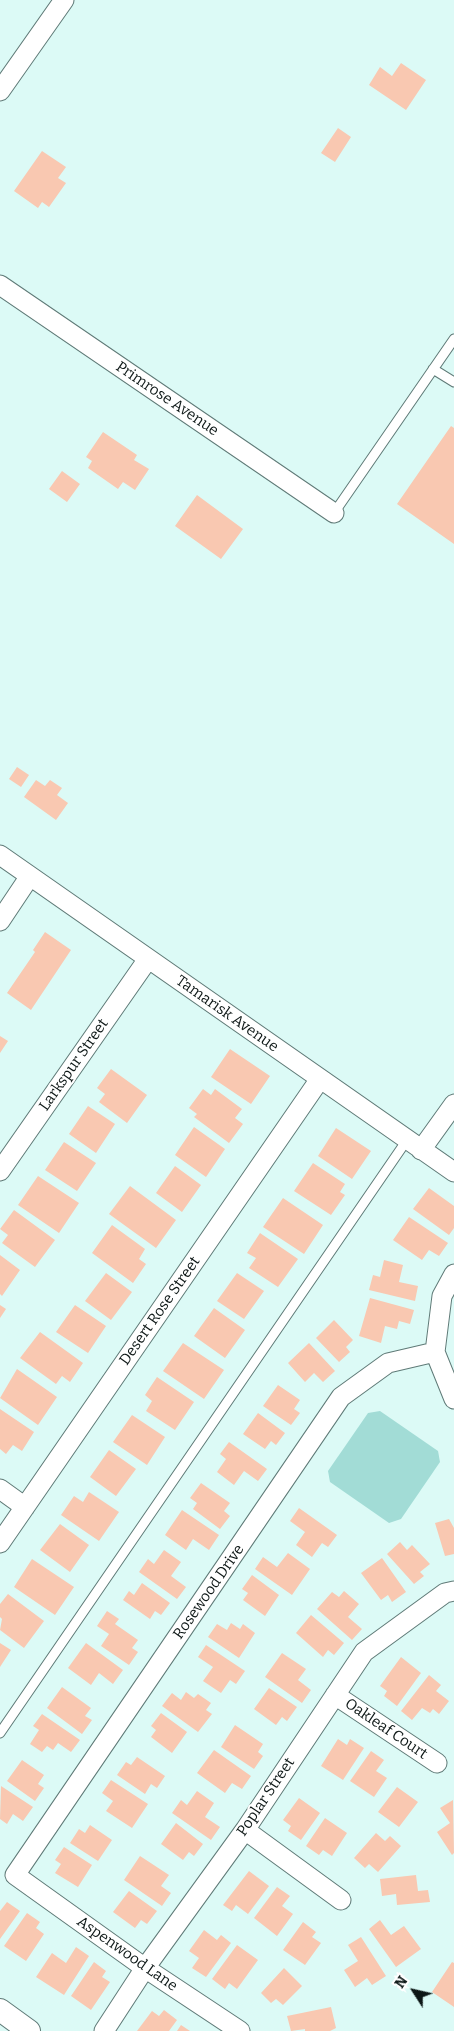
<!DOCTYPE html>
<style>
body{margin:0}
#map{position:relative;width:454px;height:2031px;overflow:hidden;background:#dcfaf6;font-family:Bitter,serif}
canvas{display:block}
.north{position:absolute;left:389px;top:1966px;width:50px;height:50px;-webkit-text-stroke:4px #fff;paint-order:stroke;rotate:305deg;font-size:14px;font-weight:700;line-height:20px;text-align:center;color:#0d1716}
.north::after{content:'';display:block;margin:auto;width:18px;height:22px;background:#0d1716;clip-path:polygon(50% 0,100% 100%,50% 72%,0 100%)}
</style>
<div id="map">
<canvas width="454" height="2031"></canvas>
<div class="north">N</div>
</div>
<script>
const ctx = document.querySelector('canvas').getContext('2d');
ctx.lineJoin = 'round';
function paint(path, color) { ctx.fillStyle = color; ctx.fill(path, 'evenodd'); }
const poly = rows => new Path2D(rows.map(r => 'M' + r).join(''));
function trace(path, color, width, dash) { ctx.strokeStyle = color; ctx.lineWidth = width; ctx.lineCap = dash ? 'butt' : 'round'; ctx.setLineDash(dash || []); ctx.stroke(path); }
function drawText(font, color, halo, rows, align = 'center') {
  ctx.font = font + ' Bitter,serif'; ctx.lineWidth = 4; ctx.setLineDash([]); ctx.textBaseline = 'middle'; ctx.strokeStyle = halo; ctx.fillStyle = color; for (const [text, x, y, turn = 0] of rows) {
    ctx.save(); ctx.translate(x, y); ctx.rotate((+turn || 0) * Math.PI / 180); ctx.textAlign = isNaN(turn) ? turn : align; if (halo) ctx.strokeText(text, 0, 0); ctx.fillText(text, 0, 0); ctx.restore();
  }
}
const green = poly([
 [380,1411,438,1451,440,1462,401,1519,389,1523,330,1482,328,1471,368,1413]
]);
const building = poly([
 [401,63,426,80,406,110,369,85,380,67,392,76],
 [338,128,351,137,335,162,321,153],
 [42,151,66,167,58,178,66,183,49,207,42,202,38,208,14,191],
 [451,426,454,428,454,544,397,504],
 [103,432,137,455,134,460,149,469,135,490,123,482,118,489,88,468,92,461,86,457],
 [62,471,80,484,67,502,49,489],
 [197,495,243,529,221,559,175,526],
 [17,767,29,775,21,787,9,779],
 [36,780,45,786,50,780,62,788,57,795,68,803,56,820,24,797],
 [45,932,71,950,31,1010,7,993,35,952,33,950],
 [0,1036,8,1041,0,1053],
 [230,1049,270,1076,251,1104,211,1077],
 [111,1069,147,1095,127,1123,99,1102,105,1094,97,1088],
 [203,1089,211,1095,215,1089,242,1109,235,1118,243,1124,229,1143,194,1117,197,1114,189,1108],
 [88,1106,115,1124,96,1153,69,1134],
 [194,1127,225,1149,206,1177,175,1155],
 [336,1128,371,1151,352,1179,318,1156],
 [64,1142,96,1163,77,1191,45,1170],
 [313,1163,345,1184,340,1192,345,1195,331,1215,294,1191],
 [175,1166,201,1185,182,1212,156,1193],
 [38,1176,79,1203,59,1233,18,1205],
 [130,1186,176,1220,156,1248,109,1214],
 [429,1188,454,1206,454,1228,449,1235,413,1209],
 [283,1198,323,1225,304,1254,263,1227],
 [14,1210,55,1240,35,1267,2,1243,8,1235,0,1229],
 [409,1217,448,1243,439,1256,429,1250,422,1260,393,1240],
 [112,1225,145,1249,139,1259,146,1264,133,1283,92,1253],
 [260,1233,298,1259,278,1287,249,1268,256,1258,247,1253],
 [0,1255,20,1270,2,1296,0,1294],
 [384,1260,403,1265,399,1282,418,1286,415,1301,369,1290,373,1275,380,1277],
 [106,1273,132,1292,111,1320,85,1301],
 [237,1273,264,1291,244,1319,217,1301],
 [370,1298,414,1310,410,1324,399,1321,397,1329,385,1326,381,1343,359,1336],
 [0,1305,6,1309,0,1318],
 [75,1305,106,1326,88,1353,56,1332],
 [214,1308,245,1330,225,1358,194,1336],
 [334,1320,353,1340,346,1347,350,1352,339,1362,316,1338],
 [40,1332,83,1363,70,1382,62,1376,56,1384,20,1358],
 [183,1343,224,1370,204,1399,163,1371],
 [309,1343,335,1371,323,1382,314,1373,305,1382,288,1363],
 [17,1369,57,1397,38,1425,0,1398],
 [157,1377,194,1402,175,1430,146,1411,152,1401,145,1395],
 [278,1385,300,1400,294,1409,300,1413,291,1425,263,1406],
 [0,1409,34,1432,22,1451,13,1445,6,1454,0,1449],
 [258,1413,285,1433,276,1445,271,1441,265,1449,243,1434],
 [132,1415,165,1437,147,1465,113,1442],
 [229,1442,267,1469,258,1481,244,1471,234,1485,217,1472,226,1459,220,1454],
 [109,1450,136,1469,116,1496,90,1477],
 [201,1483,230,1503,224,1511,230,1516,220,1529,193,1509,197,1503,190,1498],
 [89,1492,119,1512,99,1541,61,1515,74,1496,83,1502],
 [299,1508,337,1535,328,1547,322,1543,312,1557,296,1545,305,1532,290,1521],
 [182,1510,219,1535,209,1550,193,1539,186,1550,165,1535],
 [449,1519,454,1528,454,1554,445,1556,435,1523],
 [60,1524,89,1545,70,1572,40,1550],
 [400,1542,407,1550,412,1545,430,1564,420,1572,424,1576,414,1584,387,1554],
 [164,1550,181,1562,171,1576,186,1587,177,1599,139,1572,148,1559,154,1564],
 [288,1553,310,1569,292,1595,255,1569,263,1557,277,1567],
 [382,1558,406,1592,392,1602,388,1595,381,1600,361,1573],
 [32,1559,74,1587,55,1615,14,1587],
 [252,1575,279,1595,265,1616,243,1600,248,1593,242,1589],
 [142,1583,170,1603,161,1615,155,1611,150,1619,123,1600,129,1591,134,1595],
 [344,1591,359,1604,348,1617,362,1629,352,1640,317,1609,332,1592,339,1597],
 [8,1594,44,1621,24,1648,0,1630,2,1619,0,1617,0,1604],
 [107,1611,119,1619,115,1624,138,1640,132,1648,138,1652,129,1665,101,1646,109,1634,97,1626],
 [311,1615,344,1643,334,1655,328,1650,323,1657,296,1633],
 [231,1623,240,1629,243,1624,255,1633,239,1658,208,1637,217,1624,227,1630],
 [0,1643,11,1650,0,1667],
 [86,1643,123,1670,113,1684,99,1673,91,1685,68,1668],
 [206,1645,245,1671,236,1684,230,1680,221,1693,203,1681,213,1667,198,1657],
 [282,1653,306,1669,298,1680,311,1690,302,1703,265,1677],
 [401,1657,421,1673,397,1706,384,1696,387,1691,380,1686],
 [429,1675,441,1685,436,1691,449,1701,439,1714,433,1709,430,1713,422,1708,412,1720,401,1711],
 [62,1687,91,1708,85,1716,92,1720,82,1734,47,1708],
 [269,1688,297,1707,287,1721,282,1717,276,1725,254,1709],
 [186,1692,194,1698,198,1694,211,1703,206,1710,212,1714,198,1732,162,1706,172,1693,181,1700],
 [161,1713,187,1732,172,1753,151,1737,156,1730,151,1726],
 [42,1714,80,1740,71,1752,58,1743,53,1750,47,1746,42,1752,30,1744,39,1730,33,1726],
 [235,1725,263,1744,258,1752,263,1756,254,1769,221,1747],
 [338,1739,347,1745,350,1739,364,1748,343,1780,321,1766],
 [214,1750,251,1776,242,1789,232,1783,225,1793,197,1773],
 [371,1751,384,1760,376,1771,387,1778,374,1797,350,1781],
 [137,1757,165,1776,157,1788,151,1784,145,1794,117,1775,126,1762,131,1765],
 [22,1760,44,1775,38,1784,44,1788,35,1801,7,1781],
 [111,1780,148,1804,132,1828,106,1811,113,1801,102,1793],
 [1,1786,33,1807,23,1821,13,1814,7,1824,0,1819],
 [397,1787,418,1802,399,1827,378,1812],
 [197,1791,214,1803,205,1817,220,1827,211,1840,172,1813,181,1800,187,1805],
 [299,1798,320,1813,301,1840,288,1831,291,1826,283,1820],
 [453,1800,454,1853,452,1855,437,1832,450,1823,440,1808],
 [325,1818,347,1833,332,1856,323,1850,319,1855,306,1846],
 [176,1823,203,1844,194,1856,189,1852,183,1860,161,1844],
 [90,1825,112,1840,98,1861,70,1843,79,1829,85,1833],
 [376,1833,385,1841,390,1836,401,1846,378,1872,369,1864,365,1868,354,1858],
 [64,1847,92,1865,78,1887,55,1873,61,1864,55,1860],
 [140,1856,169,1875,161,1886,171,1893,162,1906,124,1880],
 [249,1871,269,1886,248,1914,236,1905,232,1911,223,1905],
 [416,1875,418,1891,428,1890,430,1902,397,1905,396,1894,382,1896,380,1879],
 [277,1887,290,1896,282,1906,293,1914,277,1936,254,1918],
 [129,1891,157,1911,147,1924,141,1920,135,1928,113,1912],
 [7,1902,20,1911,0,1939,0,1911],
 [27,1913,40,1922,36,1928,44,1934,26,1961,4,1946],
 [380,1920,391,1935,404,1926,421,1949,396,1967,369,1929],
 [303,1922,316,1932,312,1937,321,1943,305,1965,283,1950],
 [204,1930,217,1940,221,1935,231,1943,206,1977,192,1968,199,1958,189,1951],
 [361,1937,386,1976,372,1985,367,1978,355,1987,344,1970,358,1961,348,1945],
 [237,1945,258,1960,237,1989,229,1983,225,1989,212,1979],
 [76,1947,89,1956,64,1995,36,1977,52,1953,66,1963],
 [94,1962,106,1971,102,1977,110,1982,91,2010,71,1996],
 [452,1962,454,1963,454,2007,432,1992],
 [284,1968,302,1986,283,2005,276,1999,271,2003,261,1993],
 [331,2007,336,2028,330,2031,305,2031,305,2029,291,2031,287,2016],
 [164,2010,177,2020,169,2031,137,2031,152,2011,159,2016],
 [181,2025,190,2031,177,2031]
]);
const service = poly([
 [433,369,454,382],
 [334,513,454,339],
 [0,1733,407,1140]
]);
const minor = poly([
 [0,91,64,0],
 [0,285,334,513],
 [0,855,454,1172],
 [0,921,30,876],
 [421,1150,454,1104],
 [0,1171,148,959],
 [454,1274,442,1296,435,1352,454,1399],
 [0,1489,25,1507],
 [0,1543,320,1079],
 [335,1695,437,1763],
 [245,1830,341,1900],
 [104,2031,145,1968,245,1830,364,1652,445,1593,454,1591],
 [240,2031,145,1968,15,1875,341,1397,388,1363,435,1352]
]);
const tertiary = poly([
 [0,2010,29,2031]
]);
const streetNames = [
 ["Primrose Avenue",167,399,34],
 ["Tamarisk Avenue",227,1014,35],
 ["Larkspur Street",74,1065,-55],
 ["Desert Rose Street",160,1311,-55],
 ["Rosewood Drive",209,1592,-55],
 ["Oakleaf Court",386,1729,34],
 ["Poplar Street",266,1797,-56],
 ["Aspenwood Lane",127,1954,35]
];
paint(green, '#a2dcd6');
paint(building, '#f9c8b1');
trace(service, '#5f7a77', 11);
trace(minor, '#5f7a77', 21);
trace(tertiary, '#5f7a77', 24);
trace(service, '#fff', 9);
trace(minor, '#fff', 19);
trace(tertiary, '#fff', 22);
drawText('15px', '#0d1716', '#fff', streetNames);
</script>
